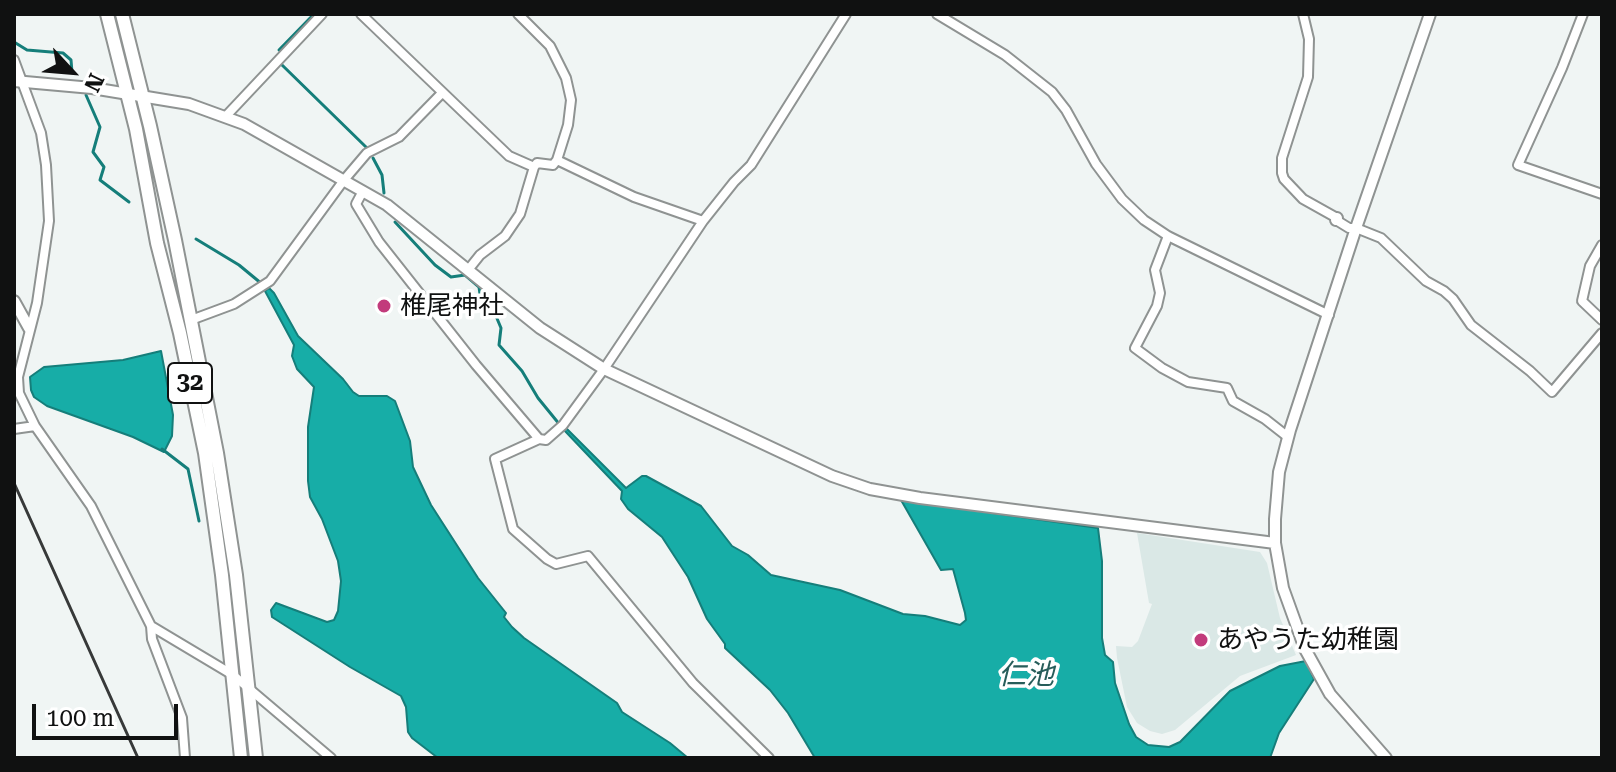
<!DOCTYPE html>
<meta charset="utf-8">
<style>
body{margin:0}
#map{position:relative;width:1616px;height:772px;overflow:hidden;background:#f0f5f4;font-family:"Roboto Serif",serif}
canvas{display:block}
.frame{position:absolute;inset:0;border:16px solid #101111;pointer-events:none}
.north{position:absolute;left:32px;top:32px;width:80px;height:80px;-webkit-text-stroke:6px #fff;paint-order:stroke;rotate:116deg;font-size:22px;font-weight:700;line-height:32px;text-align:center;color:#101111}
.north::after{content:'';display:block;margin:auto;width:28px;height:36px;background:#101111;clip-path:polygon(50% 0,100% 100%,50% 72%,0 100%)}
.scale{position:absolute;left:32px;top:704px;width:146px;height:36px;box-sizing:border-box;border:4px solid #101111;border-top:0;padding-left:10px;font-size:24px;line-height:28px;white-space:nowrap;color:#101111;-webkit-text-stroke:6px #fff;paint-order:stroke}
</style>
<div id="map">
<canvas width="1616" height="772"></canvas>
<div class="frame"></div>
<div class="north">N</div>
<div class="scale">100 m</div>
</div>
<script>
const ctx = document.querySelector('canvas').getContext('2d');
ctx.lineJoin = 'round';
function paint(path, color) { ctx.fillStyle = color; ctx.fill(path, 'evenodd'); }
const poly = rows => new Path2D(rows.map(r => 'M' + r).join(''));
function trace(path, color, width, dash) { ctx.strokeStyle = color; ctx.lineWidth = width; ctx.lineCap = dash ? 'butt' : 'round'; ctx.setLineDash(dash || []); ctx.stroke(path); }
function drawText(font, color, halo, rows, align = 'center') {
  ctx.font = font + ' "Roboto Serif","Noto Sans JP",serif'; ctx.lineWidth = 7; ctx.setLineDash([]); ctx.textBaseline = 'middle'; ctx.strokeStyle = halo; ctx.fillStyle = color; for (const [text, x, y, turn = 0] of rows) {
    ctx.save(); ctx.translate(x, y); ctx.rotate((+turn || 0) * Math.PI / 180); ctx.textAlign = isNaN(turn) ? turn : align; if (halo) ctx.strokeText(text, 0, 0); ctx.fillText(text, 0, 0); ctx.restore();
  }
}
const built = poly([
 [1137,533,1260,552,1267,563,1280,618,1296,655,1240,676,1175,730,1162,734,1150,731,1137,723,1127,707,1117,658,1116,646,1132,647,1138,641,1152,604,1149,603]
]);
const water = poly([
 [269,288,274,293,298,336,343,379,353,392,359,396,387,396,395,401,410,441,413,467,431,505,478,578,506,613,504,617,512,627,524,638,617,703,622,712,670,743,688,758,438,758,412,738,408,732,406,707,401,696,350,667,272,617,271,610,276,603,327,622,334,620,338,611,341,581,338,561,322,519,310,497,308,481,308,427,314,387,297,369,292,356,294,345,265,291,269,288],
 [161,351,173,415,172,436,164,452,133,437,47,406,34,397,31,390,30,377,44,367,123,360,161,351],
 [566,428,626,488,642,476,646,476,701,506,732,546,748,555,771,575,840,590,903,614,925,616,960,625,966,620,965,613,953,569,941,570,901,500,1098,528,1102,561,1102,638,1105,655,1113,662,1115,683,1129,724,1136,737,1148,745,1169,747,1180,742,1230,691,1280,666,1306,661,1314,679,1279,733,1270,758,815,758,788,713,770,690,725,648,725,644,707,619,688,577,662,537,628,509,621,499,622,491,564,430,566,428]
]);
const stream = poly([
 [14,42,27,50,63,53,71,60,72,72],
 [279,50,314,14],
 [281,64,367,148],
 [86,95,100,127,93,152,104,167,100,180,129,202],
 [373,158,382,175,384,193],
 [395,222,435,265,451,277,465,275,479,287,480,294,493,309,501,328,499,345,522,371,538,398,560,425],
 [196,239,239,265,262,284],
 [162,449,188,469,199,521]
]);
const minor = poly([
 [361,14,509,156,534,167,537,163,553,165,557,160,634,197,703,221],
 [518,14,550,46,566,78,571,100,568,125,557,160],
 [937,14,1005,55,1052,92,1066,110,1096,164,1122,199,1144,220,1168,236,1329,315],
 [1303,14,1309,39,1308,77,1282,158,1282,173,1284,179,1303,199,1337,218],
 [1583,14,1562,68,1518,165,1602,194],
 [14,60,41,133,46,165,49,221,37,303,18,377,19,393,35,426,91,506,151,626,152,639,182,718,185,758],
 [226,116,322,14],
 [363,191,356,204,379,242,476,365,539,439],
 [1336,220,1349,228,1356,228,1381,238,1426,281,1444,291,1453,299,1471,325,1530,371,1552,392,1602,333],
 [1168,236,1155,270,1160,293,1157,306,1135,348,1162,368,1188,382,1227,388,1233,401,1265,419,1288,437],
 [1602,245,1590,266,1582,301,1602,320],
 [468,270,480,255,505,236,520,214,534,167],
 [191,320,234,304,270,281,344,180,367,153,399,137,442,93],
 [14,429,35,426],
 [151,626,233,675,331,758],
 [769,758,693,683,588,556,556,564,547,559,513,529,495,459,539,439,546,440,563,425,604,369,703,221,734,182,751,165,846,14]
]);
const tertiary = poly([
 [14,81,92,88,189,104,244,124,387,205,540,328,604,369,832,476,870,489,920,498,1275,543],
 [1336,220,1337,218],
 [14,301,29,328],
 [1386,758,1330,694,1305,649,1283,588,1275,543,1275,519,1279,472,1290,430,1356,228,1430,14]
]);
const trunk = poly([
 [107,14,136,129,157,243,180,333,205,453,222,575,241,758],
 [122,14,150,126,175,240,217,453,236,575,256,758]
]);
const rail = poly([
 [14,483,138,758]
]);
const markers = [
 [384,306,8,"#c23b7c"],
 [1201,640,8,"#c23b7c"]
];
const shields = [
 [190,383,44]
];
const shieldNames = [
 ["32",190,383]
];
const poiNames = [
 ["椎尾神社",400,306],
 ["あやうた幼稚園",1217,640]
];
const waterNames = [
 ["仁池",1026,676]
];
paint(built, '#dae8e6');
paint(water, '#17ada7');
trace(water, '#157e7a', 2);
trace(stream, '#157e7a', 3);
trace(minor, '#8f9392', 12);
trace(tertiary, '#8f9392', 14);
trace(trunk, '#8f9392', 16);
trace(minor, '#fff', 8);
trace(tertiary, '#fff', 10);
trace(trunk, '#fff', 12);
trace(rail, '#373939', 3);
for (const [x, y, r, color] of markers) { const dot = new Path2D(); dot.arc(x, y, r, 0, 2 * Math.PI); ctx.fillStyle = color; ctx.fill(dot); trace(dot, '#fff', 3); }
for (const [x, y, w] of shields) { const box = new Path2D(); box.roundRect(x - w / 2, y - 20, w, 40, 6); ctx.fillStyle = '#fff'; ctx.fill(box); trace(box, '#101111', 2); }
drawText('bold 24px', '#101111', null, shieldNames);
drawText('26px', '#101111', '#fff', poiNames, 'left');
drawText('italic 28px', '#275d5a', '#fff', waterNames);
</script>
